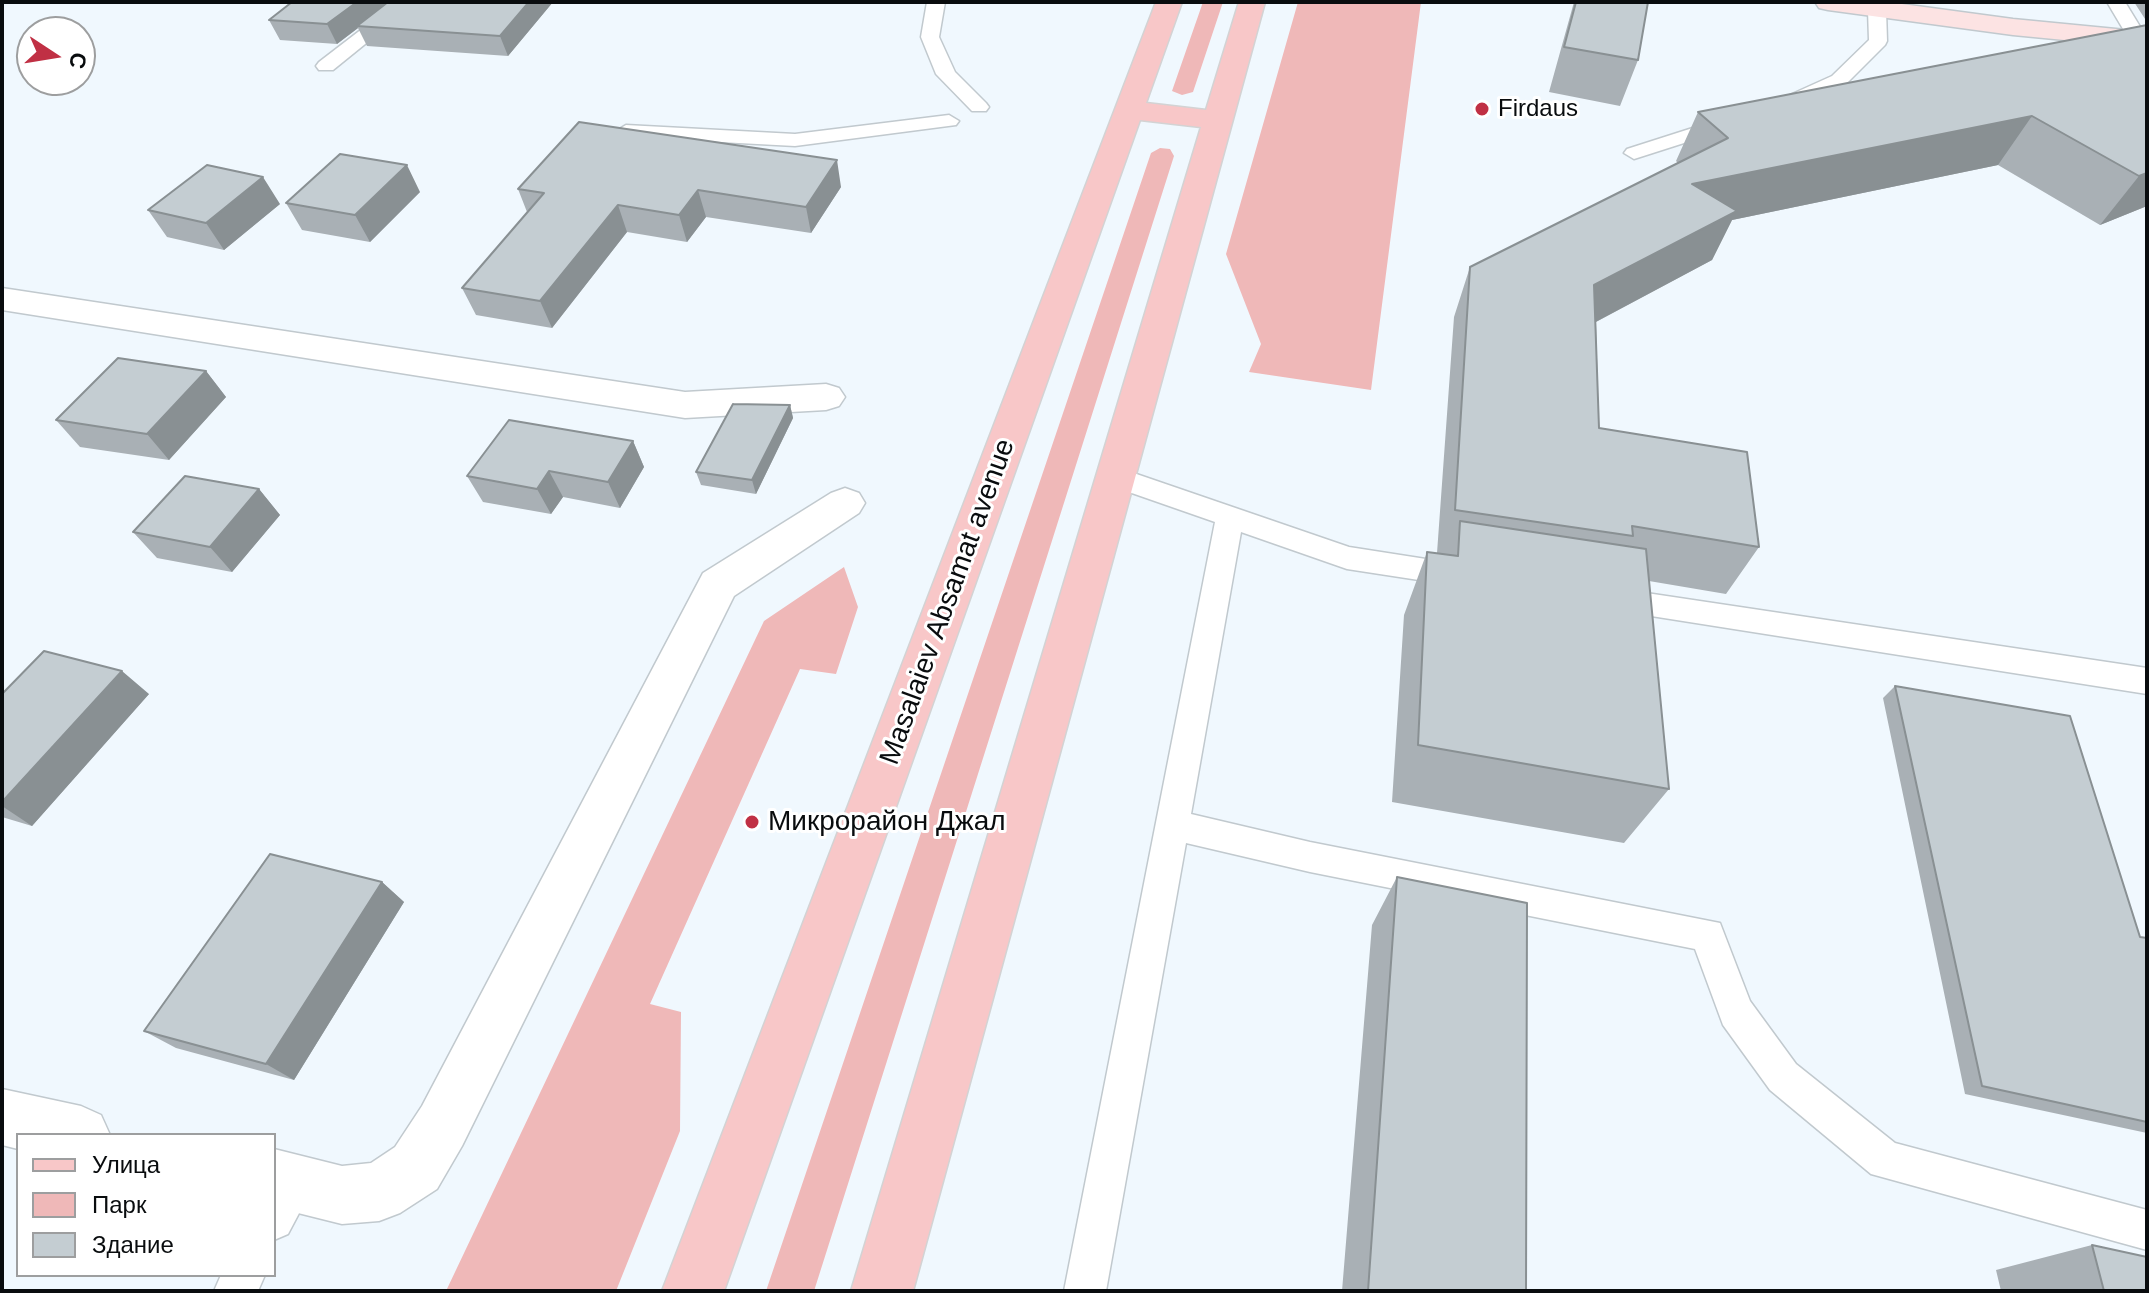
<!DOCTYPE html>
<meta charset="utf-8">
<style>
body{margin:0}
#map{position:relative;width:2149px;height:1293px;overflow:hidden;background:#f0f8fe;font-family:Arial,sans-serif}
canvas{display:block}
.frame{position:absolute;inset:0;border:4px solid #090c0e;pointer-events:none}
.legend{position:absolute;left:16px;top:1133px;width:260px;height:144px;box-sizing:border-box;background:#fff;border:2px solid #9d9e9f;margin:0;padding:10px 14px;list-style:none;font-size:24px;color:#090c0e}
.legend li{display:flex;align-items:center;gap:16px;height:40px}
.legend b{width:40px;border:2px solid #9d9e9f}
.north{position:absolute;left:16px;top:16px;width:80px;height:80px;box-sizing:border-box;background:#fff;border:2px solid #9d9e9f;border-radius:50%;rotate:102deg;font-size:22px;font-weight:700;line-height:32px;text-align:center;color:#090c0e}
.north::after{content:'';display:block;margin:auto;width:28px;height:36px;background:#c03044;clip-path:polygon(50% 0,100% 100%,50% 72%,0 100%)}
</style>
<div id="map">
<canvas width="2149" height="1293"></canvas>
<div class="frame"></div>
<ul class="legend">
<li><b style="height:10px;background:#f8c7c8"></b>Улица</li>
<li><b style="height:22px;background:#efb8b8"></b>Парк</li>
<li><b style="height:22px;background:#c4cdd2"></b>Здание</li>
</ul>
<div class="north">С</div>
</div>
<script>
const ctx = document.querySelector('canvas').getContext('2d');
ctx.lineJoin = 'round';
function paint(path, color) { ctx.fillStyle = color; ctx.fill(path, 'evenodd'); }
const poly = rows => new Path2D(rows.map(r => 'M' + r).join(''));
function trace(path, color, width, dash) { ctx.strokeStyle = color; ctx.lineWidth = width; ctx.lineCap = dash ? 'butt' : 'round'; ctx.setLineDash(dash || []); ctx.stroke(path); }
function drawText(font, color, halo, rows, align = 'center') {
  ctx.font = font + ' Arial,sans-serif'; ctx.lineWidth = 6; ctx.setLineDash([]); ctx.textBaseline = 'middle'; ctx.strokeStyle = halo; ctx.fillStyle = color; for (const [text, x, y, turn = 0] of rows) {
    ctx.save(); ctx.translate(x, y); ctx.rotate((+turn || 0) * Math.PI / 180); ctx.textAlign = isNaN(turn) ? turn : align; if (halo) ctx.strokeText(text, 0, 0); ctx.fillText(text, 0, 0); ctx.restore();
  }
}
const green = poly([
 [1203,2,1223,2,1193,92,1182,95,1172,91],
 [1298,2,1421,2,1371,390,1249,372,1261,344,1226,254],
 [1160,148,1170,149,1174,156,814,1291,766,1291,1151,153],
 [844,567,858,607,836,674,800,669,650,1004,681,1012,680,1131,616,1291,446,1291,764,621]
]);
const service = poly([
 [397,2,417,2,333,70,319,70,316,66,319,62,397,2],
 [927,2,945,2,939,37,955,72,986,103,989,107,986,111,972,111,936,74,921,37,927,2],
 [2107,2,2125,2,2147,38,2146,44,2132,44,2107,2],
 [1877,5,1886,10,1887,41,1885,45,1846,84,1818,99,1788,109,1781,107,1778,103,1781,99,1832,76,1869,40,1868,10,1877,5],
 [949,115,959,121,956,125,795,146,626,137,616,131,626,125,795,134,949,115],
 [1727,117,1737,123,1734,127,1634,159,1624,153,1627,149,1727,117],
 [1116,467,1349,547,1458,564,1468,567,1472,575,1468,583,1458,586,1347,569,1241,532,1191,814,1310,842,1720,923,1750,1001,1796,1064,1895,1143,2147,1210,2147,1250,1871,1174,1770,1090,1723,1025,1695,949,1310,872,1186,843,1106,1291,1064,1291,1215,522,1106,484,1103,477,1106,470,1116,467],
 [1613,588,2147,668,2147,694,1613,610,1603,607,1598,599,1603,591,1613,588],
 [295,1163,309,1169,315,1183,288,1234,274,1240,274,1181,281,1169,295,1163],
 [221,1275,265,1275,258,1291,214,1291,221,1275]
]);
const minor = poly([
 [2,288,685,392,826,384,839,388,845,397,839,406,826,410,685,418,2,310,2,288],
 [845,488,859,493,865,503,859,513,734,596,462,1146,437,1189,400,1213,379,1221,342,1224,274,1207,274,1149,342,1166,371,1163,395,1147,422,1106,703,573,831,493,845,488],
 [2,1089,81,1106,101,1115,110,1135,18,1135,18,1149,2,1145,2,1089]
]);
const secondary = poly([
 [1815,2,1887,2,2013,19,2147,32,2147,48,2013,35,1828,10,1819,8,1815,2]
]);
const primary = poly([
 [1156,2,1182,2,1146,103,1206,110,1239,2,1265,2,913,1291,851,1291,1201,127,1140,120,724,1291,662,1291,1156,2]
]);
const wall = poly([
 [292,2,553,2,508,56,367,46,358,28,337,44,280,40,269,20],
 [1574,2,1648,2,1638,60,1620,106,1549,92],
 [2134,2,2147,2,2147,22],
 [2147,25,2147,206,2100,225,1998,165,1732,220,1712,260,1596,322,1599,428,1759,547,1726,594,1649,581,1669,789,1624,843,1392,802,1404,615,1427,552,1437,553,1454,317,1470,267,1678,163,1676,161,1698,112],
 [841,187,811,233,706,217,687,242,627,232,552,328,476,315,462,288,527,212,518,189],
 [420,192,370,242,302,230,286,203],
 [280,204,224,250,167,237,148,210],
 [206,371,226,397,169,460,80,447,56,420],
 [790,405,793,418,756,494,701,485,696,472],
 [633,441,644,467,620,508,563,497,551,514,483,502,467,476],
 [259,489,280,515,232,572,157,558,133,532],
 [1895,686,2140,937,2147,938,2147,1133,1965,1094,1883,698],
 [2,694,149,694,32,826,2,817],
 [1397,877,1526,1291,1342,1291,1372,925],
 [382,882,404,902,294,1080,176,1048,144,1031],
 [2092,1245,2147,1291,2001,1291,1996,1270]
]);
const shadedWall = poly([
 [357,2,392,2,357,26,358,28,337,44,327,24],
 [529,2,553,2,508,56,500,36],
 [2032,116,1998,165,1732,220,1712,260,1573,334,1594,285,1692,184],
 [837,160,841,187,811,233,806,207],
 [407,165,420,192,370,242,355,215],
 [2147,173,2147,206,2100,225,2139,176],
 [263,177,280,204,224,250,206,223],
 [698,190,706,217,687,242,679,215],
 [618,205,627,232,552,328,540,301],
 [206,371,226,397,169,460,147,434],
 [790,405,793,418,756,494,752,480],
 [633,441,644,467,620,508,608,482],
 [549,471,563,497,551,514,537,489],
 [259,489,280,515,232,572,210,547],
 [122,671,149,694,32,826,2,806,2,802],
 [382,882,404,902,294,1080,266,1064]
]);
const building = poly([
 [292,2,357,2,327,24,269,20,292,2],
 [388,2,529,2,500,36,357,26,388,2],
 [1576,2,1648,2,1638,60,1564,47,1576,2],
 [2147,25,2147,173,2139,176,2032,116,1692,184,1737,211,1594,285,1599,428,1747,452,1759,547,1632,526,1633,536,1455,510,1470,267,1728,138,1698,112,2147,25],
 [579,122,837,160,806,207,698,190,679,215,618,205,540,301,462,288,544,193,518,189,579,122],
 [340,154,407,165,355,215,286,203,340,154],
 [207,165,263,177,206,223,148,210,207,165],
 [118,358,206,371,147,434,56,420,118,358],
 [733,404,790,405,752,480,696,472,733,404],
 [509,420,633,441,608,482,549,471,537,489,467,476,509,420],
 [185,476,259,489,210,547,133,532,185,476],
 [1460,521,1646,549,1669,789,1418,745,1427,552,1458,556,1460,521],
 [44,651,122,671,2,802,2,694,44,651],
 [1895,686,2070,716,2140,937,2147,938,2147,1122,1982,1086,1895,686],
 [270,854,382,882,266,1064,144,1031,270,854],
 [1397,877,1527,903,1526,1291,1368,1291,1397,877],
 [2092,1245,2147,1257,2147,1291,2104,1291,2092,1245]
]);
const markers = [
 [1482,109,8,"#c03044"],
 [752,822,8,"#c03044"]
];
const farPoinames = [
 ["Firdaus",1498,109]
];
const streetNames = [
 ["Masalaiev Absamat avenue",948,602,-70]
];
const poiNames = [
 ["Микрорайон Джал",768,822]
];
paint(green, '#efb8b8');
trace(service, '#c1c9ce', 3);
trace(minor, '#c1c9ce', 3);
trace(secondary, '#c1c9ce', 3);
trace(primary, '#d3d3d4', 3);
paint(service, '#fff');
paint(minor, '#fff');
paint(secondary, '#fce3e3');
paint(primary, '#f8c7c8');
paint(wall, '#a9b0b5');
paint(shadedWall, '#899093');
paint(building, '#c4cdd2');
trace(building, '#899093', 2);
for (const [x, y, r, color] of markers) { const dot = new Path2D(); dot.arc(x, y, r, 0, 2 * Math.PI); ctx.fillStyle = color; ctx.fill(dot); trace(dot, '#fff', 3); }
drawText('24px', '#090c0e', '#fff', farPoinames, 'left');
drawText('28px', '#090c0e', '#fff', streetNames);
drawText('28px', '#090c0e', '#fff', poiNames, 'left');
</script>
